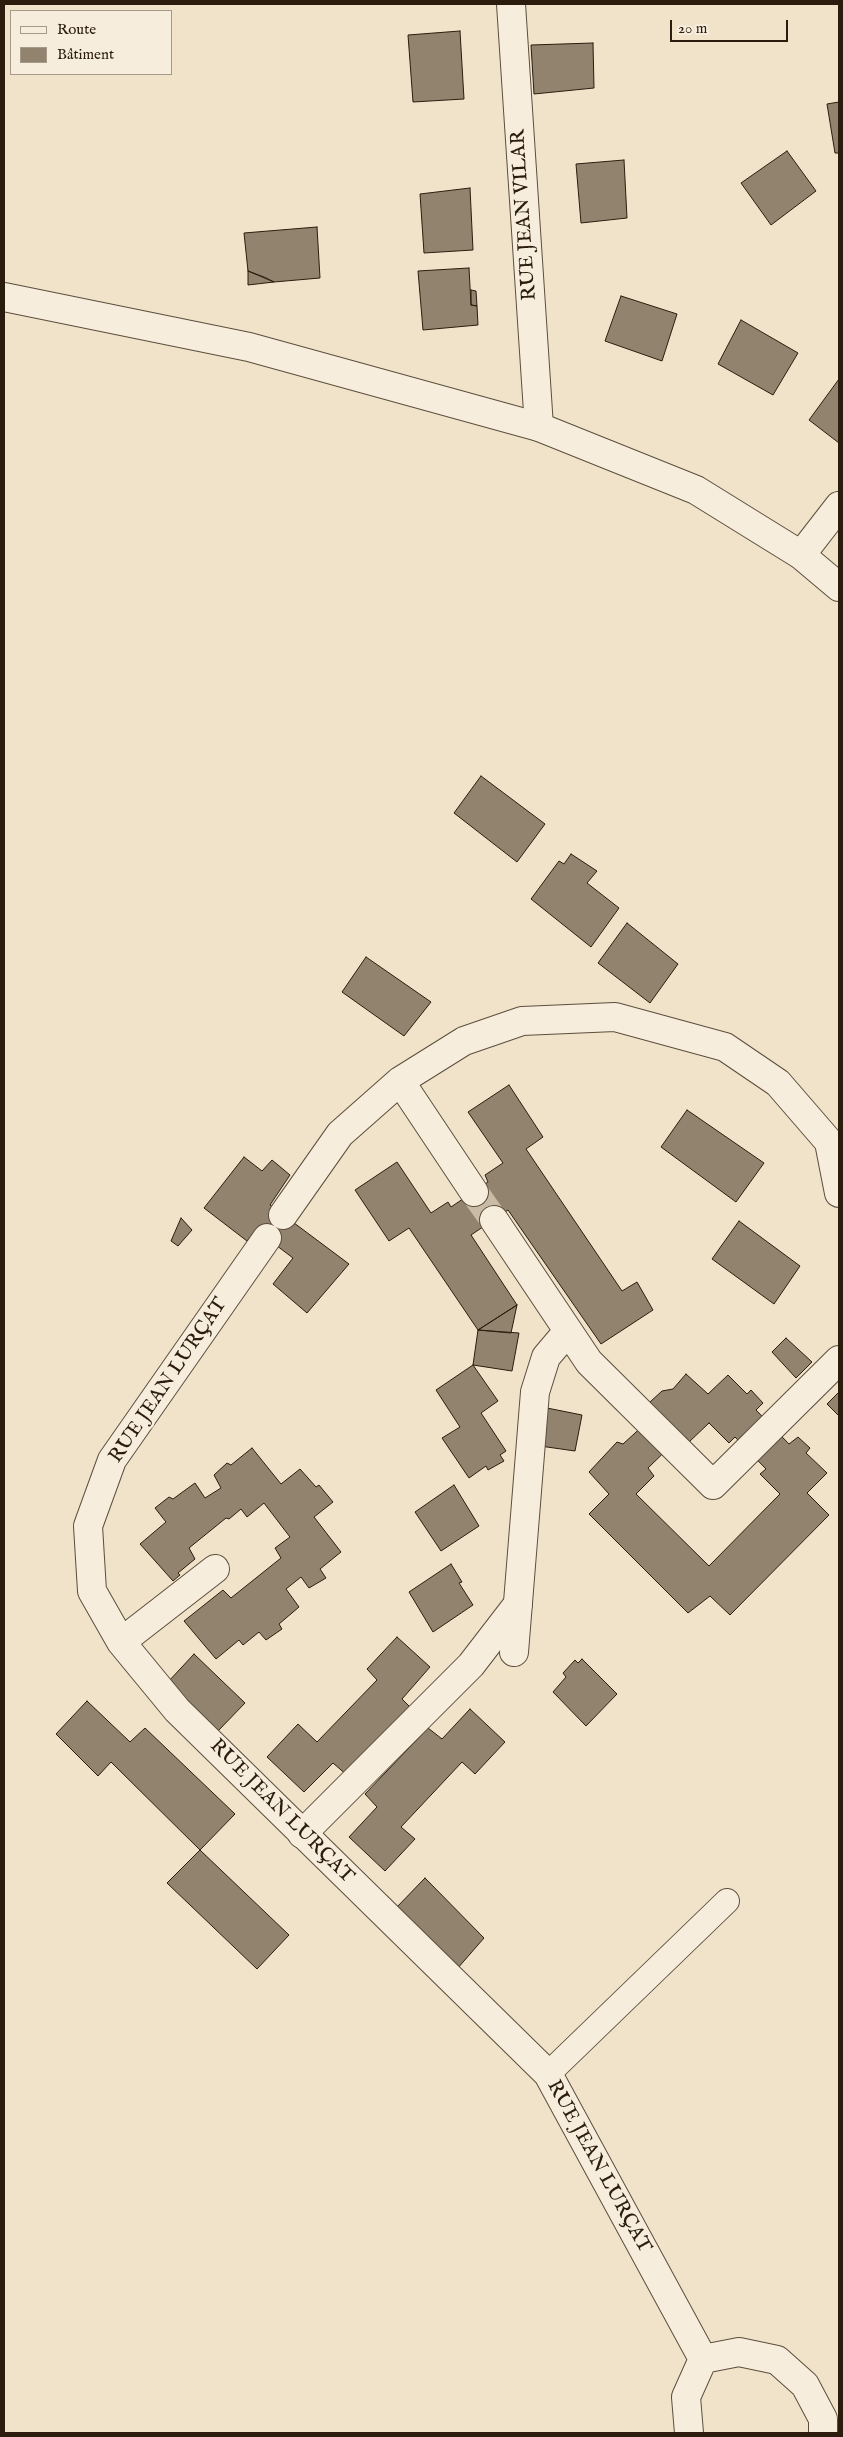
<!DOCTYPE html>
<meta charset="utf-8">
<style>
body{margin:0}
#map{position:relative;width:843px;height:2437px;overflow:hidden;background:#f1e3ca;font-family:"IM FELL English",serif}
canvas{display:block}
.frame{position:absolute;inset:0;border:5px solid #2b1c0d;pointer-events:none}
.legend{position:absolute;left:10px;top:10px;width:162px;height:65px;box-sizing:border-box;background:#f6eddd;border:1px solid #a5998a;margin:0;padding:6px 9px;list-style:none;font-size:15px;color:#2b1c0d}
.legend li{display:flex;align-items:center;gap:10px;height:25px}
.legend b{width:25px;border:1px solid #a5998a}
.scale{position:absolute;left:670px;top:20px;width:118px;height:22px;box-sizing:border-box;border:2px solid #2b1c0d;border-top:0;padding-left:6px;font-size:15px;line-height:18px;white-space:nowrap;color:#2b1c0d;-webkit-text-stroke:4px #f6eddd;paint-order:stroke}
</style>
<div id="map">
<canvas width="843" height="2437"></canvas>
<div class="frame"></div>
<ul class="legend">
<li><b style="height:6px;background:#f6eddd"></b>Route</li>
<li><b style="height:14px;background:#92836f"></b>Bâtiment</li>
</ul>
<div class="scale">20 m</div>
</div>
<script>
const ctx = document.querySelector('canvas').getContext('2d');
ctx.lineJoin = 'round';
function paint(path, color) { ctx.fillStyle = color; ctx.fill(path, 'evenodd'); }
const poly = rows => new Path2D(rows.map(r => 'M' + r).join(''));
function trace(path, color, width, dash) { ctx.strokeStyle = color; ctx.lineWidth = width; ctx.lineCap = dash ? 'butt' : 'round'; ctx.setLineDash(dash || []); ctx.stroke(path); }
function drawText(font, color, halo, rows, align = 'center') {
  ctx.font = font + ' "IM FELL English",serif'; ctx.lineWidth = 5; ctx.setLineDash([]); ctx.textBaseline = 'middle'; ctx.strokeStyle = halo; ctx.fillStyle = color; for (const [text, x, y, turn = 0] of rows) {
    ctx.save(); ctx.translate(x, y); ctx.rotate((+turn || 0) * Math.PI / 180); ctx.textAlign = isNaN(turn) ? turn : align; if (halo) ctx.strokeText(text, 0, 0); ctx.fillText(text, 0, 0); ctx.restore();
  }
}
const building = poly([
 [460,31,464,99,413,102,408,35,460,31],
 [593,43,594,88,534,94,531,45,593,43],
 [839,102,839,153,835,153,827,104,839,102],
 [787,151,816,191,771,225,741,183,787,151],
 [624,160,627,218,581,223,576,164,624,160],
 [470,188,473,250,424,253,420,194,470,188],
 [317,227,320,278,274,282,248,271,244,233,317,227],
 [469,268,471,305,477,306,478,325,423,330,418,271,469,268],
 [248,271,264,277,274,282,248,285,248,271],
 [471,290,476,291,477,306,471,305,471,290],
 [621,296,677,314,662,361,605,341,621,296],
 [741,320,798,353,773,395,718,364,741,320],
 [839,379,839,443,809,420,839,379],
 [481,776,545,824,517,862,454,813,481,776],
 [571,854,597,871,587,883,619,908,591,947,531,899,559,861,564,864,571,854],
 [627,923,678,964,650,1003,598,963,627,923],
 [366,957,431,1002,404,1036,342,992,366,957],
 [509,1085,543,1137,526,1149,622,1291,637,1282,653,1310,601,1344,508,1210,471,1235,517,1305,478,1330,409,1228,389,1241,355,1190,397,1162,431,1213,448,1202,451,1207,488,1182,485,1175,503,1163,468,1112,509,1085],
 [687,1110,764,1163,736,1202,661,1147,687,1110],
 [244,1157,262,1171,272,1160,290,1175,270,1205,349,1264,307,1313,273,1284,293,1258,256,1230,247,1241,204,1208,244,1157],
 [181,1218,192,1230,178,1246,171,1241,181,1218],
 [739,1221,800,1266,774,1304,712,1259,739,1221],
 [517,1305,511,1333,478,1330,517,1305],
 [478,1330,519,1333,512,1371,473,1365,478,1330],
 [786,1338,812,1362,796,1378,772,1352,786,1338],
 [473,1365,498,1401,481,1413,506,1451,500,1455,504,1461,488,1470,486,1466,469,1478,442,1438,460,1427,436,1390,473,1365],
 [686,1374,708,1394,728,1375,747,1394,751,1390,763,1403,756,1410,789,1444,798,1437,810,1448,806,1453,827,1473,807,1493,829,1515,730,1615,710,1596,688,1613,589,1514,609,1494,589,1472,617,1442,623,1444,657,1413,650,1402,662,1391,673,1389,686,1374],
 [709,1423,729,1443,735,1437,766,1469,760,1474,780,1494,709,1566,636,1494,654,1476,648,1468,682,1435,689,1442,709,1423],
 [839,1392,839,1416,827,1404,839,1392],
 [547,1408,582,1415,575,1451,540,1446,547,1408],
 [252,1448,281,1484,300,1469,316,1487,319,1485,333,1502,314,1517,341,1552,320,1569,326,1578,309,1588,301,1577,286,1589,299,1607,279,1624,282,1629,266,1640,259,1632,243,1645,239,1640,216,1659,184,1621,223,1590,231,1598,281,1558,275,1548,290,1537,264,1503,247,1517,241,1509,229,1519,226,1518,189,1548,195,1559,178,1573,180,1575,173,1581,140,1544,166,1522,155,1508,169,1497,173,1499,195,1483,205,1498,221,1488,214,1475,227,1463,231,1465,252,1448],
 [454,1485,479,1526,441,1551,415,1512,454,1485],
 [451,1564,462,1582,459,1583,473,1605,433,1632,409,1592,451,1564],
 [397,1637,430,1667,402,1699,413,1710,348,1776,333,1763,304,1792,267,1757,298,1724,317,1742,377,1680,367,1669,397,1637],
 [194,1654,245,1703,217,1732,168,1682,194,1654],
 [582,1659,617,1694,586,1726,553,1692,566,1677,563,1673,575,1660,578,1663,582,1659],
 [87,1701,130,1742,145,1728,235,1814,200,1850,111,1762,98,1776,56,1734,87,1701],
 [470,1709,505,1742,475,1774,462,1762,401,1827,415,1839,385,1871,349,1837,377,1807,365,1794,428,1728,442,1739,470,1709],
 [200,1850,289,1935,257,1969,167,1883,200,1850],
 [425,1878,484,1938,457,1969,396,1908,425,1878]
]);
const minorTunnel = poly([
 [474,1192,494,1220]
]);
const service = poly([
 [548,2074,727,1901]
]);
const pedestrian = poly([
 [302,1834,471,1665,518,1604]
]);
const minor = poly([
 [511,4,539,427],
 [801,555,839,506],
 [400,1081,474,1192],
 [283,1215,340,1134,400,1081,464,1041,522,1021,615,1017,725,1047,778,1083,829,1142,839,1193],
 [494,1220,589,1362,713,1485,839,1360],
 [267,1238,112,1460,88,1526,92,1591,121,1642,177,1710,548,2074,703,2359],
 [121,1642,215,1569],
 [514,1652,535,1392,546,1357,568,1331],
 [703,2359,739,2352,777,2360,805,2385,823,2419,823,2433],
 [689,2433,686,2397,703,2359]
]);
const tertiary = poly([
 [4,297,249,347,539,427,696,490,801,555,839,587]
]);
const streetNames = [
 ["RUE JEAN VILAR",525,215,-94],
 ["RUE JEAN LURÇAT",169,1381,-56],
 ["RUE JEAN LURÇAT",281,1812,45],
 ["RUE JEAN LURÇAT",598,2167,61]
];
paint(building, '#92836f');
trace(building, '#2b1c0d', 1);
trace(minorTunnel, '#c9bba4', 28, [28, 14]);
trace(service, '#5c4e3c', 26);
trace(pedestrian, '#5c4e3c', 30);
trace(minor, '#5c4e3c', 30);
trace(tertiary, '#5c4e3c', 30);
trace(service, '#f6eddd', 24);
trace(pedestrian, '#f6eddd', 28);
trace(minor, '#f6eddd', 28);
trace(tertiary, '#f6eddd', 28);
drawText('20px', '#2b1c0d', '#f6eddd', streetNames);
</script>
